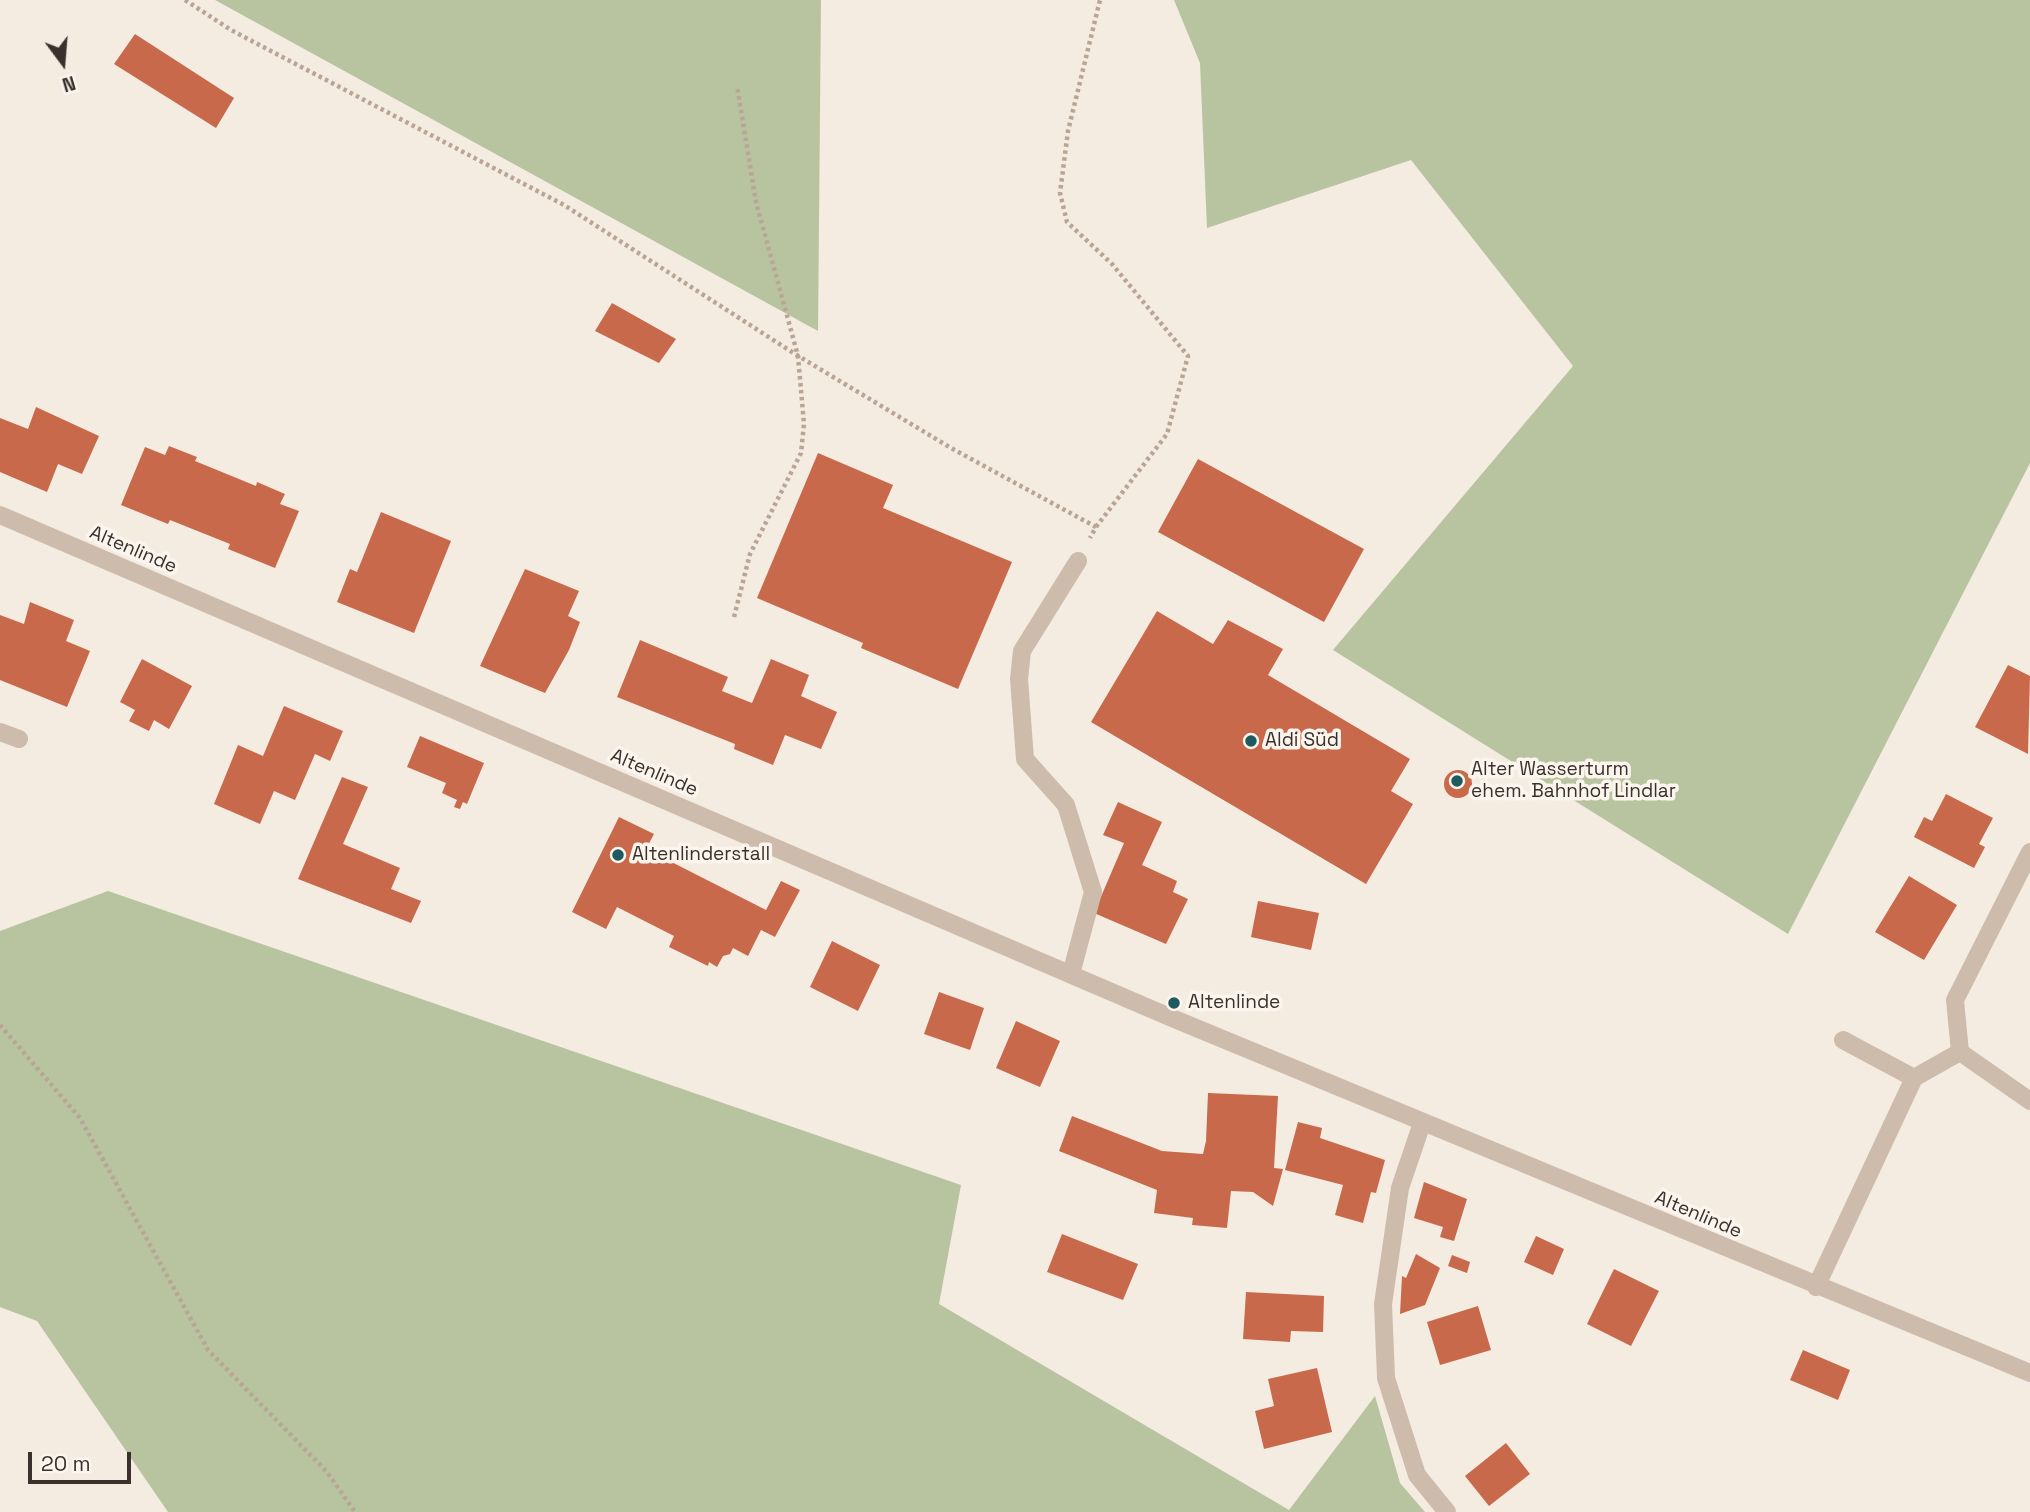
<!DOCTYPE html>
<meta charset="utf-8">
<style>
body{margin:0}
#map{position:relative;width:2030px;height:1512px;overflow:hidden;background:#f4ebe1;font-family:"Space Grotesk",sans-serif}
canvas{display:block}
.north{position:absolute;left:28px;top:28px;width:70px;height:70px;-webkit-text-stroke:5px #fbf5ee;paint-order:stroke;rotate:164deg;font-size:19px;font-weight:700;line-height:28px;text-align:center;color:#3b302b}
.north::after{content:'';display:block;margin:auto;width:24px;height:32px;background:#3b302b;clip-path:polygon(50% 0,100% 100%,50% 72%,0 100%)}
.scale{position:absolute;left:28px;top:1452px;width:103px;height:32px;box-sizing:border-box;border:4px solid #3b302b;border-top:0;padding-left:9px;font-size:21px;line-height:24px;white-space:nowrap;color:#3b302b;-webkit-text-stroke:5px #fbf5ee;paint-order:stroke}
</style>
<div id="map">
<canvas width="2030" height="1512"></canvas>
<div class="north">N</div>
<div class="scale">20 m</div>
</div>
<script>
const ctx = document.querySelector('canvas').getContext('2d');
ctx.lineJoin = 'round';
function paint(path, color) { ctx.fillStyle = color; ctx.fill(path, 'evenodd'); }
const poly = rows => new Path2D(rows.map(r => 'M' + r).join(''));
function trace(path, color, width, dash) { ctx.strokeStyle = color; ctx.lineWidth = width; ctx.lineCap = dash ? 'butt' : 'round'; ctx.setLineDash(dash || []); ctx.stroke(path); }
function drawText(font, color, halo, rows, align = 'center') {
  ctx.font = font + ' "Space Grotesk",sans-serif'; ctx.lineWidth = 7; ctx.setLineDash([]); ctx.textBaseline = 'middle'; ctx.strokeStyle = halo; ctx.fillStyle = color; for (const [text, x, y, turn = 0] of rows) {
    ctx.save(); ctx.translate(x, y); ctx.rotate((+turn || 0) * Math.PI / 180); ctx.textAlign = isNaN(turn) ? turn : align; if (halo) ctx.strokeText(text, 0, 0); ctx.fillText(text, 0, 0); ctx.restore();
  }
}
const green = poly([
 [215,0,821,0,818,331],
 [1174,0,2030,0,2030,463,1788,934,1333,650,1573,366,1411,160,1207,228,1200,63],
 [108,891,961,1185,939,1304,1289,1510,1375,1396,1400,1483,1425,1512,168,1512,37,1321,0,1307,0,931]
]);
const building = poly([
 [135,34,234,98,216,128,114,64],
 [612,303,676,339,659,363,595,331],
 [36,407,99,436,82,474,58,464,47,492,0,472,0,418,28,429],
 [169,446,197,457,195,461,256,486,257,482,285,494,280,504,299,511,275,568,228,549,230,544,170,520,168,524,121,505,145,447,165,455],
 [818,453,893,485,883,508,1012,562,958,689,861,648,863,643,757,598],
 [1198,459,1364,549,1324,622,1158,532],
 [381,512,451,541,414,633,337,602,350,569,357,572],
 [525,569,579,591,568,616,580,622,569,650,545,693,480,666],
 [30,602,74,620,66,641,90,651,67,707,0,680,0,615,24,624],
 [1157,611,1213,644,1228,620,1283,649,1268,675,1410,759,1391,791,1413,804,1366,884,1091,722],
 [640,640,728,677,722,691,752,703,771,659,809,675,801,696,837,712,821,749,785,735,773,765,734,749,735,744,617,697],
 [142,659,192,686,169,729,154,720,149,731,129,721,135,710,120,702],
 [2008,665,2030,676,2028,754,1975,727],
 [284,706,343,731,330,761,315,754,295,800,274,791,260,824,214,804,238,745,263,756],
 [420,736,484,763,467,804,463,802,460,809,454,807,457,800,442,793,446,783,407,767],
 '1444 784a14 14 0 1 1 28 0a14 14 0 1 1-28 0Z',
 [342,777,368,787,343,844,400,868,391,889,421,901,411,923,298,879],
 [1946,794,1993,818,1979,844,1985,847,1974,868,1914,837,1924,817,1932,821],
 [1118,802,1162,822,1142,865,1177,881,1173,892,1188,899,1166,944,1094,913,1124,843,1103,835],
 [619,817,654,834,646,849,766,910,781,881,800,890,775,937,761,930,748,956,733,948,730,954,723,956,717,967,709,962,708,966,669,947,674,936,617,907,606,929,572,912],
 [1909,876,1957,905,1924,960,1875,932],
 [1258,901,1319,913,1311,950,1251,937],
 [832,941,880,965,858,1011,810,987],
 [939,992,984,1008,970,1050,924,1034],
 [1016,1021,1060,1041,1040,1087,996,1068],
 [1208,1093,1278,1096,1274,1168,1283,1169,1273,1206,1253,1192,1231,1191,1227,1228,1192,1225,1193,1218,1154,1213,1157,1190,1059,1151,1072,1116,1162,1151,1203,1154,1206,1141],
 [1298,1122,1322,1128,1320,1138,1385,1160,1376,1193,1371,1192,1363,1223,1335,1215,1343,1185,1285,1170],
 [1424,1182,1467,1199,1454,1241,1440,1237,1443,1227,1414,1218],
 [1062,1234,1138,1264,1123,1300,1047,1272],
 [1536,1236,1564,1249,1553,1275,1524,1262],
 [1416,1254,1440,1268,1425,1305,1400,1314,1402,1276,1406,1278],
 [1452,1255,1470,1262,1467,1273,1448,1266],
 [1614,1269,1659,1291,1631,1346,1587,1324],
 [1246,1292,1324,1296,1323,1332,1291,1331,1290,1342,1243,1339],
 [1478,1306,1491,1350,1440,1365,1427,1322],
 [1803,1350,1850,1370,1838,1400,1790,1380],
 [1317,1368,1332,1432,1264,1449,1255,1411,1274,1406,1268,1379],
 [1506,1443,1530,1474,1489,1506,1465,1476]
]);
const path = poly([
 [185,0,231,30,564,205,795,354,951,448,1096,527,1090,538],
 [1096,527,1167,434,1188,356,1112,264,1067,222,1060,193,1068,131,1100,0],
 [734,617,750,554,801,453,804,424,798,356,756,202,737,86],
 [0,1025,80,1118,208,1350,327,1472,355,1512]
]);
const minor = poly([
 [0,515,1172,1018,2030,1373],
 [0,732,19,739],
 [2030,852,1955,1000,1960,1052,2030,1101],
 [1071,974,1093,892,1066,805,1025,759,1019,679,1022,651,1078,561],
 [1843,1040,1914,1078],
 [1422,1123,1400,1188,1383,1304,1386,1378,1417,1475,1447,1512],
 [1816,1287,1914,1078,1960,1052]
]);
const markers = [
 [1251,741,7,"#1f5a5e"],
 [1457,781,7,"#1f5a5e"],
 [618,855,7,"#1f5a5e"],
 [1174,1003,7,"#1f5a5e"]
];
const streetNames = [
 ["Altenlinde",133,550,23],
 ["Altenlinde",654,773,23],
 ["Altenlinde",1698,1215,23]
];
const poiNames = [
 ["Aldi Süd",1265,741],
 ["Alter Wasserturm",1471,770],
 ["ehem. Bahnhof Lindlar",1471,792],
 ["Altenlinderstall",632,855],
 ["Altenlinde",1188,1003]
];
paint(green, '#b8c4a0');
paint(building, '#c8694b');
trace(path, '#b9a596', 4.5, [3.5, 3.5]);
trace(minor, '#cdbbac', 18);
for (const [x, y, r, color] of markers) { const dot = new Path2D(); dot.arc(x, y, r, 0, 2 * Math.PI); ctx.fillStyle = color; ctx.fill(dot); trace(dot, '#fbf5ee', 2.5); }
drawText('19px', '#3b302b', '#fbf5ee', streetNames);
drawText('19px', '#3b302b', '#fbf5ee', poiNames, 'left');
</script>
